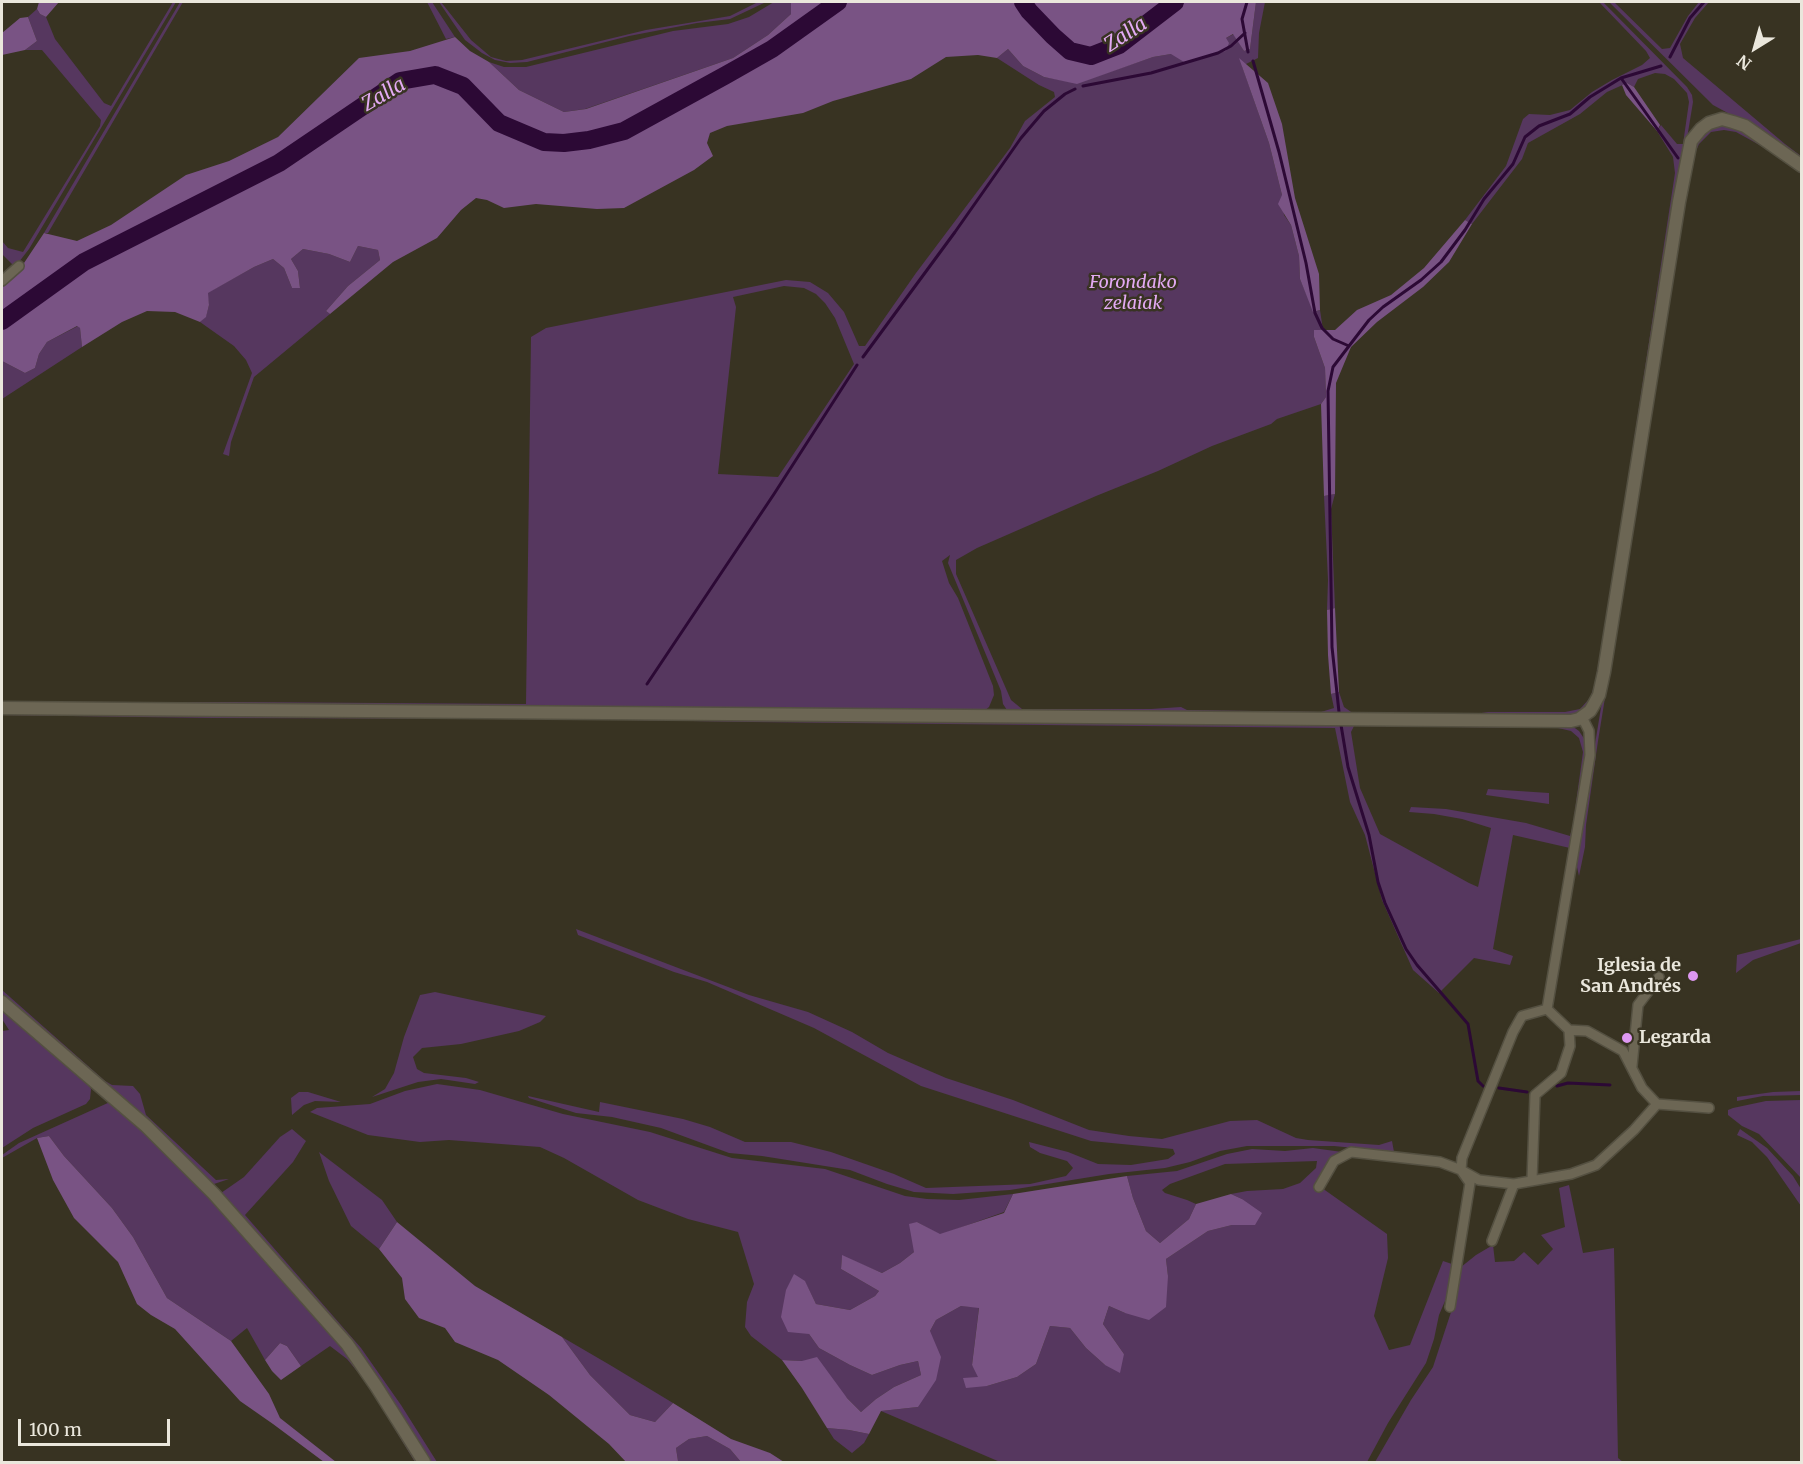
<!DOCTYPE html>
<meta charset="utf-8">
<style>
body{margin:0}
#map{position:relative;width:1803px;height:1464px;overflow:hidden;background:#383322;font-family:Merriweather,serif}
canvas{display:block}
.frame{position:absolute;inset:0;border:3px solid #eae7dc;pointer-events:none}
.north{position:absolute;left:1725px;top:18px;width:60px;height:60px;-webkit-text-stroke:4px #383322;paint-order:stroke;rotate:217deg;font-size:16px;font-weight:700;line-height:24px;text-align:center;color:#eae7dc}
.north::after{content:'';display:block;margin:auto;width:21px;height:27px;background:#eae7dc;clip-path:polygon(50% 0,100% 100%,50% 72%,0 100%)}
.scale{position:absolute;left:18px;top:1419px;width:152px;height:27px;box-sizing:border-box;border:3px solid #eae7dc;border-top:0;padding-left:8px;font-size:18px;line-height:21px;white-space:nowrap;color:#eae7dc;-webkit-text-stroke:4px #383322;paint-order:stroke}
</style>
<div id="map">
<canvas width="1803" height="1464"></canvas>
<div class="frame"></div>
<div class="north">N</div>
<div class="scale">100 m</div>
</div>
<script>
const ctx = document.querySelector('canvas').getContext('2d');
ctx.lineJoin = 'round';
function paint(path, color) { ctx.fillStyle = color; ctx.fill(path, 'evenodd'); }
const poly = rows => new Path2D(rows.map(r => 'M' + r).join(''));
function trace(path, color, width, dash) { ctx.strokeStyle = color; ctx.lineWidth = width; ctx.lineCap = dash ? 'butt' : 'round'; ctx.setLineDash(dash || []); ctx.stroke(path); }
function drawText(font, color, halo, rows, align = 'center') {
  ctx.font = font + ' Merriweather,serif'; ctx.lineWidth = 5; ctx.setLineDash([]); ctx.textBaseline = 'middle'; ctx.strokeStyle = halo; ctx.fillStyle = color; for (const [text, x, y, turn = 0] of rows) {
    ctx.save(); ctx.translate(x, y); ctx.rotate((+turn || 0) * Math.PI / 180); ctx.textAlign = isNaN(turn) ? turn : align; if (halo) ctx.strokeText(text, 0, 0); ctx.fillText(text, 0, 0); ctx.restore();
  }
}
const green = poly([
 [173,2,176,2,29,249,15,267,2,254,2,241,8,248,23,252,100,126,101,120,42,50,25,50,37,41,28,17,37,9,40,14,46,17,55,39,104,103,111,106],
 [180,2,183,2,48,233,44,233],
 [427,2,432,2,455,37,446,39],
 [439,2,441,2,471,40,491,57,506,61,522,60,646,30,730,16,758,2,766,2,730,19,697,23,629,36,527,62,510,63,495,60,482,53,465,40],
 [774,2,791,2,791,14,768,35,733,58,585,109,564,112,519,90,489,62,504,67,526,67,673,31,728,24,749,17],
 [1256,2,1265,2,1259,33,1258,58,1242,66,1269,143,1282,195,1284,215,1291,225,1299,256,1300,279,1314,312,1320,310,1323,330,1314,330,1314,337,1325,368,1326,397,1321,404,1277,419,1271,424,1212,446,1158,471,1096,496,977,548,956,560,956,574,1011,700,1022,709,1151,709,1181,707,1187,710,1321,712,1334,708,1331,694,1339,692,1344,707,1354,714,1475,714,1488,712,1565,712,1580,709,1590,698,1595,684,1613,576,1675,173,1673,157,1657,131,1661,125,1677,144,1683,144,1689,102,1687,93,1674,79,1665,74,1655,73,1638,79,1634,87,1627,83,1607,92,1580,114,1528,143,1522,159,1472,224,1465,220,1506,166,1523,119,1529,114,1550,115,1570,110,1592,92,1612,80,1642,65,1650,58,1646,51,1599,2,1603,2,1687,87,1692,95,1693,102,1596,691,1586,707,1577,713,1564,717,1014,713,1007,710,1003,704,1001,691,948,563,950,555,942,561,949,583,958,598,993,686,994,695,989,707,983,712,2,704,2,702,236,702,526,704,531,337,546,328,786,280,810,282,828,293,844,312,859,346,865,346,916,273,1010,148,1025,121,1055,97,1054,92,1039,85,997,58,1008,49,1023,66,1044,77,1077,83,1153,57,1171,54,1226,51,1226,38,1234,34,1244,51,1250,49],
 [784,286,804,288,816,294,825,303,835,318,854,364,778,477,718,474,736,307,733,297],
 [1609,2,1614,2,1662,49,1670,48,1688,16,1699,2,1709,2,1695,18,1680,44,1683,58,1785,144,1801,156,1801,160,1761,131,1713,105],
 [1729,126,1744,130,1801,169,1801,174,1765,148,1736,132,1724,130,1711,132,1699,144,1692,160,1598,741,1586,825,1585,847,1579,876,1577,867,1578,850,1595,744,1694,143,1707,130,1716,127],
 [358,246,378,250,380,260,348,286,326,311,330,314,254,377,231,442,229,456,223,454,252,373,246,360,234,346,200,322,206,316,209,305,207,293,254,267,273,259,284,268,292,288,300,288,298,271,291,259,303,249,329,254,350,262],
 [78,326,80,328,82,347,2,399,2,361,25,373,35,368,39,354,47,342],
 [1335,494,1331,509,1335,608,1327,610,1328,580,1324,496],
 [2,712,1572,726,1579,731,1585,740,1588,749,1570,848,1513,835,1493,949,1513,956,1510,965,1474,958,1439,993,1413,970,1382,900,1365,835,1350,802,1335,728,751,722,574,719,211,718,2,715],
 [1354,726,1558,728,1571,731,1579,738,1583,752,1573,825,1570,836,1526,823,1446,809,1411,807,1409,812,1434,814,1462,819,1491,828,1478,887,1469,883,1380,834,1360,788,1351,732],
 [1488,789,1549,793,1549,804,1486,795],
 [576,929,749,995,808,1012,852,1032,888,1053,946,1078,1013,1100,1089,1130,1129,1136,1162,1139,1230,1121,1257,1120,1296,1138,1308,1140,1379,1145,1392,1141,1394,1152,1334,1146,1247,1146,1220,1151,1190,1162,1165,1168,1109,1174,1010,1190,953,1194,914,1192,887,1184,850,1170,762,1156,729,1153,661,1128,612,1117,576,1113,529,1098,528,1096,599,1112,600,1102,683,1119,710,1127,745,1142,791,1142,831,1152,894,1174,926,1188,1030,1184,1066,1176,1073,1168,1067,1161,1040,1153,1030,1147,1029,1142,1068,1152,1098,1164,1131,1165,1168,1159,1175,1154,1173,1149,1091,1141,921,1086,814,1028,707,982,674,972,578,935],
 [1801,939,1801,943,1753,960,1736,973,1737,955],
 [2,990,105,1081,112,1085,133,1086,140,1094,146,1115,216,1180,229,1179,214,1184,206,1181,2,995],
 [435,992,546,1016,540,1022,519,1031,461,1044,422,1048,413,1057,417,1069,424,1073,466,1078,479,1082,475,1084,441,1079,418,1082,372,1097,385,1089,394,1073,404,1037,420,995],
 [2,1006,85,1079,91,1089,90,1099,86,1104,33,1128,2,1148,2,1031,9,1030,2,1019],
 [437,1084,480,1090,563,1114,650,1132,732,1158,825,1169,905,1196,927,1199,959,1200,1013,1194,1004,1212,940,1235,917,1222,914,1252,900,1263,882,1273,842,1256,841,1269,879,1291,875,1296,850,1310,816,1304,805,1282,809,1334,819,1348,850,1365,872,1375,900,1365,918,1361,921,1375,894,1387,876,1399,861,1412,847,1398,802,1361,782,1360,751,1336,745,1327,747,1302,754,1284,738,1232,688,1219,638,1200,564,1158,540,1147,449,1140,420,1142,368,1135,310,1112,317,1108,370,1104,405,1091],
 [1801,1091,1801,1095,1763,1096,1737,1101,1737,1097,1773,1092],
 [299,1092,308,1092,341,1102,315,1101,304,1105,292,1115,291,1098],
 [1801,1100,1802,1100,1801,1178,1759,1134,1742,1126,1728,1115,1728,1110,1733,1108,1766,1101],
 [110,1102,124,1113,171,1157,272,1266,343,1347,363,1372,419,1462,415,1462,366,1382,347,1359,330,1346,301,1366,287,1346,280,1343,265,1360,247,1328,231,1341,167,1298,133,1237,112,1208,64,1156,49,1136,37,1138,2,1158,2,1155,19,1143],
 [292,1129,306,1141,293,1162,245,1215,361,1348,401,1405,437,1462,429,1462,385,1390,221,1193,244,1177,280,1137],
 [1740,1129,1767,1148,1793,1176,1801,1189,1801,1206,1767,1157,1752,1142,1737,1135],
 [1313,1148,1342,1152,1343,1156,1336,1159,1322,1188,1387,1234,1388,1258,1374,1316,1389,1350,1410,1345,1443,1261,1455,1265,1451,1287,1439,1315,1434,1339,1426,1363,1388,1423,1367,1462,1000,1462,881,1411,918,1407,930,1331,936,1320,961,1306,979,1307,972,1365,987,1386,1017,1377,1036,1364,1050,1326,1070,1328,1086,1348,1105,1365,1124,1354,1103,1324,1109,1306,1125,1313,1168,1276,1166,1259,1208,1231,1232,1225,1255,1224,1242,1199,1231,1194,1247,1191,1283,1189,1300,1183,1316,1168,1317,1161,1225,1164,1170,1184,1162,1190,1165,1193,1187,1200,1196,1204,1189,1219,1160,1243,1146,1231,1133,1198,1127,1176,1177,1171,1227,1154,1252,1149,1285,1151],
 [319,1152,382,1200,397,1222,379,1249,351,1226,329,1181],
 [1569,1185,1583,1253,1614,1248,1618,1458,1623,1462,1375,1462,1411,1400,1433,1367,1454,1303,1461,1267,1476,1255,1493,1245,1495,1262,1514,1261,1524,1252,1538,1265,1553,1249,1541,1235,1565,1227,1559,1188],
 [562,1337,610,1365,673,1403,655,1422,630,1415,590,1375],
 [827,1428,849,1430,869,1434,864,1443,852,1453,834,1439],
 [707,1436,730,1449,741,1462,680,1462,678,1461,676,1448,689,1439]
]);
const forest = poly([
 [39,2,59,2,46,17,40,14,37,9],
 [791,2,1256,2,1250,49,1244,51,1233,34,1226,38,1229,43,1226,51,1184,62,1171,54,1153,57,1077,84,1044,77,1023,66,1008,49,997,58,978,55,946,57,911,79,833,101,803,113,727,126,710,133,707,143,713,156,694,170,624,208,597,209,536,204,504,208,487,200,476,198,461,210,437,238,393,262,330,314,326,311,348,286,380,260,378,250,358,246,350,262,329,254,303,249,291,259,298,271,300,288,292,288,284,268,273,259,254,267,208,293,209,305,206,317,200,322,175,312,147,311,122,322,82,347,80,328,77,326,47,342,39,354,35,368,25,373,2,361,2,287,24,263,44,233,77,241,111,225,186,175,229,161,278,137,359,58,410,51,455,37,470,51,489,62,519,90,564,112,586,109,733,58,768,35,791,14],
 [28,17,37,41,25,50,2,55,2,33,20,18],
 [1239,58,1268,83,1282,124,1295,198,1319,274,1320,310,1313,312,1300,279,1299,256,1291,225,1278,204,1282,195,1269,143],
 [1627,83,1634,87,1660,125,1657,131,1626,95,1622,85],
 [1465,220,1472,224,1449,262,1423,287,1377,322,1351,347,1336,383,1335,494,1324,496,1321,404,1326,397,1325,368,1314,337,1314,330,1335,330,1357,310,1391,295,1424,268],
 [1335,608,1339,692,1331,694,1328,655,1327,610],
 [49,1136,64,1156,112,1208,133,1237,167,1298,231,1341,269,1394,280,1418,336,1462,324,1462,273,1424,240,1401,175,1329,151,1315,137,1304,118,1262,74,1218,53,1180,37,1138],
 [1127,1176,1133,1198,1146,1231,1160,1243,1189,1219,1196,1204,1231,1194,1242,1199,1262,1213,1255,1225,1232,1225,1208,1231,1166,1259,1168,1276,1166,1307,1149,1320,1125,1313,1109,1306,1103,1324,1124,1354,1120,1373,1105,1365,1086,1348,1070,1328,1050,1326,1036,1364,1017,1377,987,1386,966,1388,963,1378,978,1377,972,1365,979,1308,961,1306,936,1320,930,1331,941,1357,936,1380,918,1407,881,1411,869,1434,849,1430,827,1428,802,1388,782,1360,802,1361,817,1357,847,1398,861,1412,876,1399,894,1387,921,1375,918,1361,900,1365,872,1375,850,1365,819,1348,809,1334,788,1332,781,1317,786,1290,794,1274,805,1281,816,1304,850,1310,875,1296,879,1291,841,1269,842,1255,882,1273,900,1263,914,1252,909,1224,917,1222,940,1234,1004,1213,1013,1194],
 [397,1222,475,1286,562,1337,590,1375,630,1415,655,1422,673,1403,731,1439,770,1453,784,1462,741,1462,730,1449,707,1436,689,1439,676,1448,678,1461,680,1462,626,1462,609,1444,549,1395,498,1360,455,1342,445,1328,419,1318,405,1299,402,1278,379,1249],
 [280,1343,287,1346,301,1366,281,1380,272,1371,265,1360]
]);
const stream = poly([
 [1247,2,1242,19,1248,52],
 [1670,57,1690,18,1704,2],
 [1253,61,1279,152,1306,263,1315,313,1322,328,1333,339,1349,346,1333,367,1328,391,1332,647,1339,712],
 [1621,78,1678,158],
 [1083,86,1151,73,1218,53,1231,46,1245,33],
 [1349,346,1369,320,1383,307,1421,280,1441,262,1465,230,1484,199,1513,164,1525,137,1539,126,1570,114,1590,97,1621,78,1661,66],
 [863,357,955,232,1021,138,1044,111,1065,94,1075,89],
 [647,684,774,494,857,365],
 [1341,725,1348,767,1369,835,1378,882,1385,903,1406,949,1417,965,1468,1024,1478,1081,1483,1086],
 [1557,1086,1568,1083,1610,1085],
 [1499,1088,1527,1092]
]);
const river = poly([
 [1023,2,1029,11,1053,36,1070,51,1091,56,1119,45,1175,2],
 [2,321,84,262,279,163,400,81,435,75,463,86,499,123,544,142,564,143,589,140,624,131,726,75,772,49,838,2]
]);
const street = poly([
 [2,281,19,266],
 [1547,1009,1569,1030,1587,1031,1623,1051,1642,1088,1657,1104],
 [1632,1066,1638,1005,1659,977],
 [1532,1180,1535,1095,1561,1073,1570,1046,1569,1030],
 [1319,1187,1334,1161,1351,1152,1440,1162,1461,1170,1479,1180,1514,1184,1571,1174,1596,1165,1634,1130,1657,1104,1709,1108],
 [1492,1241,1514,1184],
 [1450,1307,1470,1183,1461,1170,1462,1158,1513,1032,1522,1016,1547,1009,1590,755,1589,731,1582,717]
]);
const secondary = poly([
 [2,708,1571,721,1579,719,1590,711,1593,706,1599,695,1604,672,1679,202,1691,141,1701,129,1709,123,1722,119,1733,122,1745,126,1802,166],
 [2,1002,146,1126,214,1194,347,1344,376,1386,424,1462]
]);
const markers = [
 [1693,976,6,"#de98f2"],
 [1627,1038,6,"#de98f2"]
];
const parkNames = [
 ["Forondako",1133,283],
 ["zelaiak",1133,304]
];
const poiNames = [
 ["Iglesia de",1681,966],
 ["San Andrés",1681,987],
 ["Legarda",1639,1038,"left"]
];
const waterNames = [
 ["Zalla",1126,35,-33],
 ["Zalla",384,95,-30]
];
paint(green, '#56375f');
paint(forest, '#795384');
trace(stream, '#2c0935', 3);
trace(river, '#2c0935', 18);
trace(street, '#545041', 12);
trace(secondary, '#545041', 15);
trace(street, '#6c6654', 9);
trace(secondary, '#6c6654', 12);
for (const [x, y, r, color] of markers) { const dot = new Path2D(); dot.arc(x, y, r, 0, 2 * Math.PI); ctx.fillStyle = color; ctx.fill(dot); trace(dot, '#383322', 2); }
drawText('italic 18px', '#e2a9f2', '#383322', parkNames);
drawText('bold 18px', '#eae7dc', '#383322', poiNames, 'right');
drawText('italic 20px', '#e3aaf3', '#383322', waterNames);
</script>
